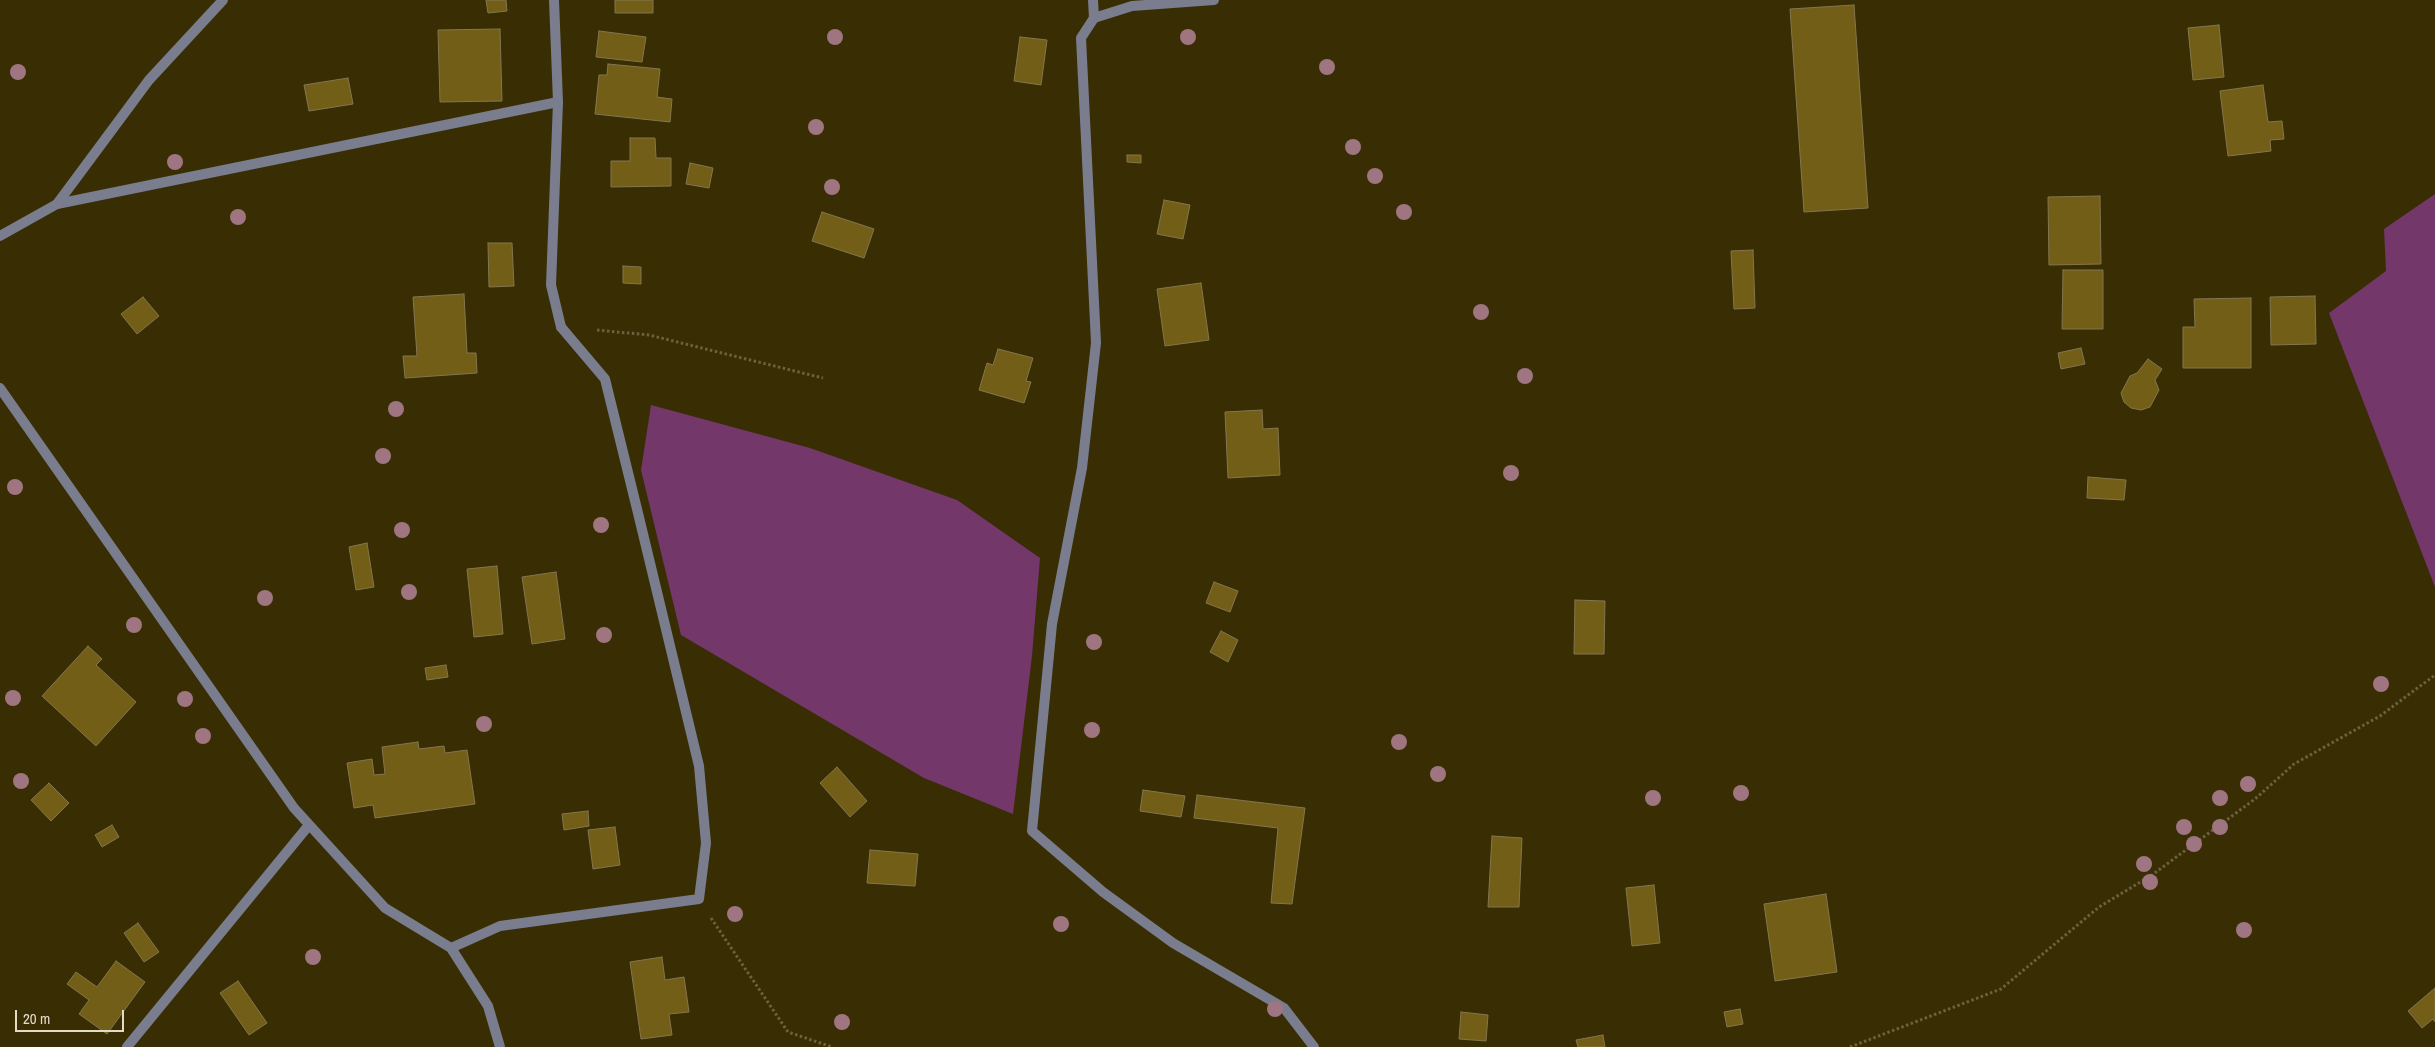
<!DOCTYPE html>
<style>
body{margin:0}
#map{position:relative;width:2435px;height:1047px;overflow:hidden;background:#392d04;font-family:"Archivo Narrow",sans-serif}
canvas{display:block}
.scale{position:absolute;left:15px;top:1010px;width:109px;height:22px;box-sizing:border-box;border:2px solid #e2dbc6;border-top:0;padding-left:6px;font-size:15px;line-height:18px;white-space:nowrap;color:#e2dbc6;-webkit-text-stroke:4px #392d04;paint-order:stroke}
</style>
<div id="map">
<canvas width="2435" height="1047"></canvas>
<div class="scale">20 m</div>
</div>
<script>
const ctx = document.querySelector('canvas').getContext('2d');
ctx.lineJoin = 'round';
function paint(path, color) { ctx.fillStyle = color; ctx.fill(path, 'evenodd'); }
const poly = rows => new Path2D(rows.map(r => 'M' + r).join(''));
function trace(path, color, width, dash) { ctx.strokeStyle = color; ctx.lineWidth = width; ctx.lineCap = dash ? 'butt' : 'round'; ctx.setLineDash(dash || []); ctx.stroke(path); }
const green = poly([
 [2435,194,2435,587,2329,313,2386,271,2384,229],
 [651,405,810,448,957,500,1040,558,1032,656,1013,814,924,778,681,635,641,470]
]);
const building = poly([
 [486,0,506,0,507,11,488,13,486,0],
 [615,0,653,0,653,13,615,13,615,0],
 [1854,5,1868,208,1804,212,1790,9,1854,5],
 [2219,25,2224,77,2193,80,2188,28,2219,25],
 [500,29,502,101,440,102,438,30,500,29],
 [599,31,646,37,642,62,596,57,599,31],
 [1020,37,1047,40,1041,85,1014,81,1020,37],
 [608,64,660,69,657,97,672,99,670,122,595,114,599,75,607,75,608,64],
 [348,78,353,104,309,111,304,85,348,78],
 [2263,85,2268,122,2282,121,2284,139,2270,140,2271,151,2228,156,2220,91,2263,85],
 [630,138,655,138,656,158,671,158,671,186,611,187,611,161,630,161,630,138],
 [1127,155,1141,155,1141,163,1127,162,1127,155],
 [690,163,713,168,709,188,686,184,690,163],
 [2100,196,2101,264,2049,265,2048,197,2100,196],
 [1164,200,1190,205,1183,239,1157,234,1164,200],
 [822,212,874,229,864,258,812,241,822,212],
 [488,243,512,243,514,286,489,287,488,243],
 [1753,250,1755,308,1734,309,1731,251,1753,250],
 [623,266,641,267,641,284,623,283,623,266],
 [2063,270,2103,270,2103,329,2062,329,2063,270],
 [1201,283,1209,340,1165,346,1157,289,1201,283],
 [464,294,467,353,476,353,477,373,405,378,403,356,417,356,413,297,464,294],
 [2315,296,2316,344,2271,345,2270,297,2315,296],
 [143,297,159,316,137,334,121,314,143,297],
 [2251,298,2251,368,2183,368,2183,327,2195,327,2194,299,2251,298],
 [2081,348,2085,364,2061,369,2058,353,2081,348],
 [998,349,1033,358,1026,381,1031,382,1024,403,979,390,987,363,993,365,998,349],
 [2148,359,2162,369,2155,380,2159,390,2150,407,2141,410,2131,408,2124,402,2121,393,2130,376,2137,373,2148,359],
 [1262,410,1263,429,1278,428,1280,475,1228,478,1225,412,1262,410],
 [2088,477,2126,480,2124,500,2087,498,2088,477],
 [367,543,374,587,356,590,349,547,367,543],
 [497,566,503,634,474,637,467,569,497,566],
 [556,572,565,639,532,644,522,577,556,572],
 [1214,582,1238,591,1230,612,1206,603,1214,582],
 [1575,600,1605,601,1604,654,1574,654,1575,600],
 [1221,631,1238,640,1228,662,1210,652,1221,631],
 [88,646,102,659,96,665,136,702,96,746,42,696,88,646],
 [446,665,448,677,427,680,425,668,446,665],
 [418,742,419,749,444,746,445,753,467,750,475,804,375,818,373,805,354,808,347,763,372,759,374,775,385,774,382,747,418,742],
 [837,767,867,801,850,817,820,783,837,767],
 [49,783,69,803,51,821,31,800,49,783],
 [1143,790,1185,796,1181,817,1140,811,1143,790],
 [1197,795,1305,808,1292,904,1271,903,1278,828,1194,818,1197,795],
 [588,811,589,826,564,830,562,814,588,811],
 [112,825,119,837,102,847,95,835,112,825],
 [615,827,620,865,593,869,588,830,615,827],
 [1492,836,1522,838,1519,907,1488,907,1492,836],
 [870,850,918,854,915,886,867,883,870,850],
 [1654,885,1660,943,1632,946,1626,888,1654,885],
 [1826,894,1837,972,1775,981,1764,904,1826,894],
 [138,923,159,952,144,962,124,933,138,923],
 [662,957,665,980,684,977,689,1012,669,1014,672,1035,641,1039,630,962,662,957],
 [116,961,145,982,107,1034,79,1014,89,1000,67,984,76,972,97,987,116,961],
 [238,981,267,1023,249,1035,220,993,238,981],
 [2435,988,2435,1022,2433,1019,2422,1028,2408,1011,2435,988],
 [1740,1009,1743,1024,1727,1027,1724,1012,1740,1009],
 [1461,1012,1488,1015,1486,1041,1459,1039,1461,1012],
 [1603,1035,1605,1047,1578,1047,1576,1040,1603,1035]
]);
const path = poly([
 [597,330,649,335,823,378],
 [711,918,788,1032,832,1047],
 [1850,1047,2001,989,2099,907,2152,875,2255,799,2294,764,2380,716,2435,675]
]);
const service = poly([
 [1094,18,1081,38,1096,343,1082,468,1052,624,1032,831,1103,892,1173,943,1284,1008,1314,1047],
 [57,204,558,102],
 [451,948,500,926,699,899,706,843,699,766,637,509,605,379,561,327]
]);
const minor = poly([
 [554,0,558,102,551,285,561,327],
 [1093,0,1094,18,1132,6,1214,0],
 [0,236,57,204,149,80,223,0],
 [0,388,294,808,385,908,451,948,488,1006,500,1047],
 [127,1047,309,825]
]);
const trees = [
 [835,37],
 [1188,37],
 [1327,67],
 [18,72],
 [816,127],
 [1353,147],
 [175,162],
 [1375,176],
 [832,187],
 [1404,212],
 [238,217],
 [1481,312],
 [1525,376],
 [396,409],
 [383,456],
 [1511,473],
 [15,487],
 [601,525],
 [402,530],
 [409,592],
 [265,598],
 [134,625],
 [604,635],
 [1094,642],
 [2381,684],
 [13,698],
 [185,699],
 [484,724],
 [1092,730],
 [203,736],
 [1399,742],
 [1438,774],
 [21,781],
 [2248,784],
 [1741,793],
 [1653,798],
 [2220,798],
 [2184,827],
 [2220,827],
 [2194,844],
 [2144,864],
 [2150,882],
 [735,914],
 [1061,924],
 [2244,930],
 [313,957],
 [1275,1009],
 [842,1022]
];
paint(green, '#73376a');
paint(building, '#725e17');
trace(building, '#83774f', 1);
trace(path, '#6c623f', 3, [2.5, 2.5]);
trace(service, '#797d8e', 10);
trace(minor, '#797d8e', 10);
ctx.fillStyle = '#a07582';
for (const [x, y] of trees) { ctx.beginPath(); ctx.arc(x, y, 8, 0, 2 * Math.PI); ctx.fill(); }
</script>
